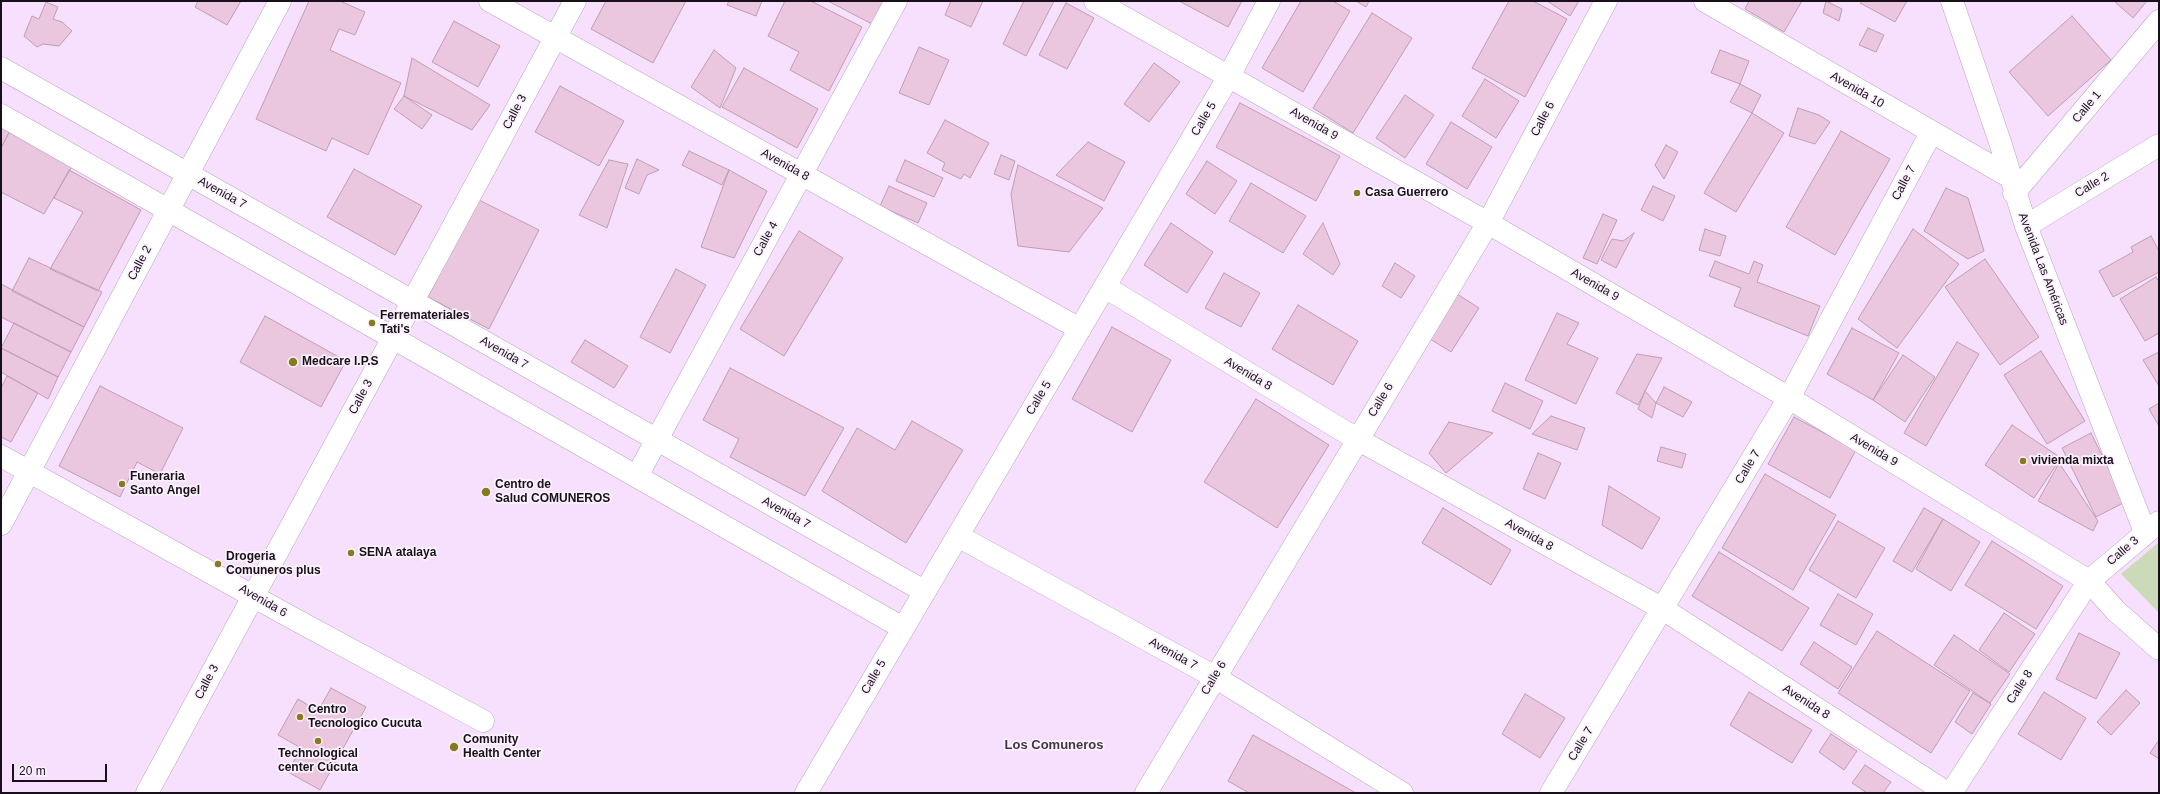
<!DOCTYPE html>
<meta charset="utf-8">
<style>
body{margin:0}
#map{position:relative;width:2160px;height:794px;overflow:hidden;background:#f7dffe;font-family:Helvetica,sans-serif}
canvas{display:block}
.frame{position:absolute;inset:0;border:2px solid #170f19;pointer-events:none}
.scale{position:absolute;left:12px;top:764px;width:95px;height:18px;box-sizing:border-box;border:2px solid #170f19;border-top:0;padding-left:5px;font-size:12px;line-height:14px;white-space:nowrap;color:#170f19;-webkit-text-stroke:3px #fcf2fe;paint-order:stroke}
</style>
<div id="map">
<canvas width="2160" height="794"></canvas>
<div class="frame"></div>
<div class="scale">20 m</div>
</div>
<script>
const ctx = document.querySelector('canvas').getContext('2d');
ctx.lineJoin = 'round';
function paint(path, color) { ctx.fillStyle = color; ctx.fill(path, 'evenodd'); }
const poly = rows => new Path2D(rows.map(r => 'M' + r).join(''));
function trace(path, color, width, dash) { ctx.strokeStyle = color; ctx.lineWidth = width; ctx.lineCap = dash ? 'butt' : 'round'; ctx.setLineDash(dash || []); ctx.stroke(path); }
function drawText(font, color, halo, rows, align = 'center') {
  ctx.font = font + ' Helvetica,sans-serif'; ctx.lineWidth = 3.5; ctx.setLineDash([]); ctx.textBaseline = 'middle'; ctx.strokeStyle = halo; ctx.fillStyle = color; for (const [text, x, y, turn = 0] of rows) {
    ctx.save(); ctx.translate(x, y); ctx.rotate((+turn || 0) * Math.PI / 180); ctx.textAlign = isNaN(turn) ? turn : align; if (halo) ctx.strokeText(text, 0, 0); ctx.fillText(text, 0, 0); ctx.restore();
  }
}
const green = poly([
 [2159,542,2159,613,2121,574]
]);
const building = poly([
 [198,1,241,1,227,25,195,7,198,1],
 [309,1,340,1,365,12,355,35,339,29,330,50,401,83,368,155,332,138,326,151,256,119,309,1],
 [606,1,686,1,653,63,591,29,606,1],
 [729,1,762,1,756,16,727,5,729,1],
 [785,1,811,1,862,27,829,91,790,70,799,52,768,36,785,1],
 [828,1,884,1,872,24,828,1],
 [951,1,983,1,971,27,945,15,951,1],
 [1024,1,1054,1,1026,56,1003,44,1024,1],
 [1179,1,1242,1,1228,27,1179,1],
 [1301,1,1333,1,1350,11,1303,92,1262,68,1301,1],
 [1356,1,1369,1,1366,7,1356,1],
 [1509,1,1533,1,1567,19,1525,97,1472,68,1509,1],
 [1547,1,1579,1,1570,16,1547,1],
 [1749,1,1802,1,1784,32,1745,9,1749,1],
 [1826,1,1842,9,1839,21,1823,13,1826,1],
 [1861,1,1907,1,1895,22,1860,3,1861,1],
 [2114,1,2147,1,2133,18,2114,1],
 [46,2,58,7,53,19,62,22,72,31,59,46,43,44,37,47,24,36,32,16,39,19,46,2],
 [1066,3,1094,18,1067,69,1039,55,1066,3],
 [1372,13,1412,38,1353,133,1313,108,1372,13],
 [2072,16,2111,60,2048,116,2009,72,2072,16],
 [454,21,500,46,478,87,432,62,454,21],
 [1868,28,1884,35,1876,52,1859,45,1868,28],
 [919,47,949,60,929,105,899,93,919,47],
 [714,50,736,68,720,108,691,87,714,50],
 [1720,50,1749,61,1740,84,1711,73,1720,50],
 [412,58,490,105,472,130,404,96,412,58],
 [1154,63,1180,82,1149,122,1124,104,1154,63],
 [744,68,818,109,797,148,722,107,744,68],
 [1485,79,1519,101,1496,138,1462,116,1485,79],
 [1740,84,1761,95,1752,113,1730,102,1740,84],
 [560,86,624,121,599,166,535,132,560,86],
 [1405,95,1434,115,1405,158,1376,138,1405,95],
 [404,96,432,115,422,129,394,109,404,96],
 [1240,103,1340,156,1316,201,1216,147,1240,103],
 [1798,108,1819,115,1830,122,1815,144,1789,136,1798,108],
 [1752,113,1784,133,1736,212,1704,193,1752,113],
 [945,120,989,143,970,178,964,174,961,179,942,170,945,163,927,153,945,120],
 [1,121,12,127,1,148,1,121],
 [1451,122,1492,147,1467,189,1426,164,1451,122],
 [12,127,74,163,44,214,1,192,1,148,12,127],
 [1841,131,1890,159,1835,255,1786,227,1841,131],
 [1088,142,1125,162,1104,201,1056,175,1088,142],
 [1666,145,1678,152,1664,179,1655,165,1666,145],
 [689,151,729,170,722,185,682,165,689,151],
 [1001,155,1015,161,1009,180,994,174,1001,155],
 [637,159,659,170,647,175,639,194,625,188,637,159],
 [609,160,628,164,607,228,579,215,609,160],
 [905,160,943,178,934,197,896,181,905,160],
 [1207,161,1237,181,1215,214,1186,194,1207,161],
 [1018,165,1103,208,1069,252,1018,246,1011,194,1018,165],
 [354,169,422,206,395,255,327,217,354,169],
 [69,170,141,210,98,291,50,269,83,212,54,198,69,170],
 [729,170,767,191,734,258,701,247,729,170],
 [1251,183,1306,216,1283,253,1229,221,1251,183],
 [889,186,927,203,918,223,880,206,889,186],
 [1653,186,1675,196,1663,221,1641,210,1653,186],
 [1946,188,1968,198,1984,251,1968,259,1924,231,1946,188],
 [477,199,539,230,489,329,428,297,477,199],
 [1603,214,1617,220,1597,264,1583,258,1603,214],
 [1171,223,1213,252,1187,293,1144,265,1171,223],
 [1323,223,1340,264,1333,275,1303,254,1323,223],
 [1705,229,1726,236,1720,256,1699,250,1705,229],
 [1913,229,1959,264,1897,348,1858,319,1913,229],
 [799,231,843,258,784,356,740,329,799,231],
 [1634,233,1616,268,1601,260,1612,239,1623,241,1634,233],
 [2151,236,2159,251,2159,272,2113,297,2099,271,2133,252,2131,247,2151,236],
 [29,258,102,292,84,327,12,291,29,258],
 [1985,259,2039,337,2000,365,1945,287,1985,259],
 [1715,261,1749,274,1754,261,1763,265,1757,282,1820,306,1808,336,1734,306,1741,288,1709,276,1715,261],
 [1395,263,1415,276,1401,298,1382,286,1395,263],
 [676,269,706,285,670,353,640,337,676,269],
 [1224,273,1260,293,1241,327,1205,308,1224,273],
 [2156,277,2159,282,2159,333,2145,341,2120,299,2156,277],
 [1,284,84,327,71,352,1,317,1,284],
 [1457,294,1479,308,1451,352,1430,339,1457,294],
 [1298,305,1358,341,1333,385,1272,349,1298,305],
 [1557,313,1579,323,1567,344,1598,358,1576,404,1525,380,1557,313],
 [265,316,346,361,321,407,240,362,265,316],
 [14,323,71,352,58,377,1,348,14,323],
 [1112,327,1171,360,1132,432,1072,399,1112,327],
 [1852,328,1899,353,1873,400,1827,374,1852,328],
 [585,340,628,366,614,388,571,362,585,340],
 [1957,342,1979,354,1926,446,1904,433,1957,342],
 [1,348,58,377,48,399,1,372,1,348],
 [2041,351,2085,421,2047,444,2004,375,2041,351],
 [2159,352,2159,386,2143,360,2159,352],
 [1637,354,1662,358,1638,405,1616,393,1637,354],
 [1903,355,1935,377,1905,422,1873,400,1903,355],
 [730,368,844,428,805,496,730,457,739,439,703,420,730,368],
 [7,376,38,393,11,442,1,437,1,388,7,376],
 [1505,383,1543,401,1530,429,1492,411,1505,383],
 [100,386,183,428,160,474,137,462,120,497,59,466,100,386],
 [1664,387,1692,402,1683,417,1656,403,1664,387],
 [1645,391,1656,403,1652,418,1638,409,1645,391],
 [1256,399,1329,445,1277,528,1204,482,1256,399],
 [2159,403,2159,426,2149,409,2159,403],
 [1551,416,1585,428,1577,450,1532,434,1551,416],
 [1794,417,1856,450,1830,498,1768,464,1794,417],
 [912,421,963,450,906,543,822,491,857,428,895,450,912,421],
 [1449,422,1493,433,1446,473,1429,453,1449,422],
 [2012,425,2061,458,2034,498,1985,465,2012,425],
 [2091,433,2125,502,2096,517,2062,448,2091,433],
 [1661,447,1686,454,1682,468,1657,461,1661,447],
 [1538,453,1561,463,1545,499,1523,489,1538,453],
 [2059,463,2098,521,2093,531,2038,501,2059,463],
 [1765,474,1836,515,1793,590,1722,548,1765,474],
 [1609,486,1660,518,1642,549,1602,525,1609,486],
 [1443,508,1511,550,1491,585,1422,543,1443,508],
 [1924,508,1943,519,1912,572,1893,561,1924,508],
 [1943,519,1980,542,1951,591,1916,569,1943,519],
 [1838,521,1885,548,1856,598,1809,570,1838,521],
 [1992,541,2063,586,2036,629,1965,585,1992,541],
 [1719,552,1809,608,1782,651,1692,596,1719,552],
 [1838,594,1873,614,1856,645,1820,625,1838,594],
 [2004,613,2035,634,2009,672,1979,650,2004,613],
 [1877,631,1970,691,1931,753,1838,693,1877,631],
 [2079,633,2120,653,2096,699,2056,679,2079,633],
 [1954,635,2010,674,1990,703,1934,665,1954,635],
 [1814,642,1852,667,1838,689,1800,664,1814,642],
 [331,688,366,707,320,790,288,772,301,748,278,735,298,699,318,711,331,688],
 [2126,690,2140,703,2111,735,2097,722,2126,690],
 [1749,692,1812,730,1792,763,1730,725,1749,692],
 [2044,692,2086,718,2061,760,2018,734,2044,692],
 [1973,693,1991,704,1972,734,1955,722,1973,693],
 [1525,694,1565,718,1540,758,1502,734,1525,694],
 [1831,734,1857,751,1844,770,1819,752,1831,734],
 [1253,735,1356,793,1249,793,1228,781,1253,735],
 [2159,740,2159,759,2150,753,2159,740],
 [1865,765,1891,782,1883,793,1867,793,1852,783,1865,765]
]);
const minor = poly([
 [490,1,1080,329],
 [1095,1,1488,223,1789,398,2089,581,2116,611,2159,649],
 [1705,1,2010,177],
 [1952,1,2000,142,2026,226,2145,532],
 [1,68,924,591],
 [1,115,903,628],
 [2014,193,2159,21],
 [2026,226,2159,145],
 [1105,287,1357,439,1663,609,1947,793],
 [1,456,285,614,483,721],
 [637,476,896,1],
 [1,524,280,1],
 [958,536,1215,677,1402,793],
 [147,793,575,1],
 [1146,793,1488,223,1606,1],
 [1551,793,1789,398,1931,133],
 [1951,793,2089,581,2159,522]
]);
const tertiary = poly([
 [806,793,1229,76,1269,1]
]);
const markers = [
 [1357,193,4,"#887a20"],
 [372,323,4,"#887a20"],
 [293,362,5,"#887a20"],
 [2023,461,4,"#887a20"],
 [122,484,4,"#887a20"],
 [486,492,5,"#887a20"],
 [351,553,4,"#887a20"],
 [218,564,4,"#887a20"],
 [300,717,4,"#887a20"],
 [318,741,4,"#887a20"],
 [454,747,5,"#887a20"]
];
const streetNames = [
 ["Avenida 10",1857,90,30],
 ["Calle 1",2087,107,-50],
 ["Calle 3",515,112,-62],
 ["Calle 5",1204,119,-59],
 ["Calle 6",1543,119,-62],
 ["Avenida 9",1314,124,30],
 ["Avenida 8",785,165,29],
 ["Calle 7",1904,183,-62],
 ["Calle 2",2092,185,-31],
 ["Avenida 7",222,193,29],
 ["Calle 4",766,239,-61],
 ["Calle 2",140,263,-62],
 ["Avenida Las Américas",2043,269,69],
 ["Avenida 9",1595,285,30],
 ["Avenida 7",504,353,30],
 ["Avenida 8",1248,374,31],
 ["Calle 3",361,397,-62],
 ["Calle 5",1039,398,-59],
 ["Calle 6",1381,400,-59],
 ["Avenida 9",1874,450,31],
 ["Calle 7",1748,467,-59],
 ["Avenida 7",786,513,29],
 ["Avenida 8",1529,535,29],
 ["Calle 3",2123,551,-41],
 ["Avenida 6",263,601,30],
 ["Avenida 7",1173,654,29],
 ["Calle 5",874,677,-60],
 ["Calle 6",1214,678,-59],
 ["Calle 3",207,682,-62],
 ["Calle 8",2020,687,-57],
 ["Avenida 8",1806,702,33],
 ["Calle 7",1581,744,-59]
];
const poiNames = [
 ["Casa Guerrero",1365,193],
 ["Ferremateriales",380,316],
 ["Tati's",380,330],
 ["Medcare I.P.S",302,362],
 ["vivienda mixta",2031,461],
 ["Funeraria",130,477],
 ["Santo Angel",130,491],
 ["Centro de",495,485],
 ["Salud COMUNEROS",495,499],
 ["SENA atalaya",359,553],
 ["Drogeria",226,557],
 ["Comuneros plus",226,571],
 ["Centro",308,710],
 ["Tecnologico Cucuta",308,724],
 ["Comunity",463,740],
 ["Health Center",463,754],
 ["Technological",318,754,"center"],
 ["center Cúcuta",318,768,"center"]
];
const neighbourhoodNames = [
 ["Los Comuneros",1054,745]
];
paint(green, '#cbdbb9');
paint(building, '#eac7de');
trace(building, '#be9eb3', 1);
trace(minor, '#bca5c2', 23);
trace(tertiary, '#bca5c2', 23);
trace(minor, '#fff', 22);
trace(tertiary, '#fff', 22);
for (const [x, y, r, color] of markers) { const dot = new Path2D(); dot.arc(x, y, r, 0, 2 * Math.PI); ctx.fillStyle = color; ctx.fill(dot); trace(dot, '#fcf2fe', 1.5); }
drawText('12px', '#170f19', '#fcf2fe', streetNames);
drawText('bold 12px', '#170f19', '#fcf2fe', poiNames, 'left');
drawText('bold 13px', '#46334b', '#fcf2fe', neighbourhoodNames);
</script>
